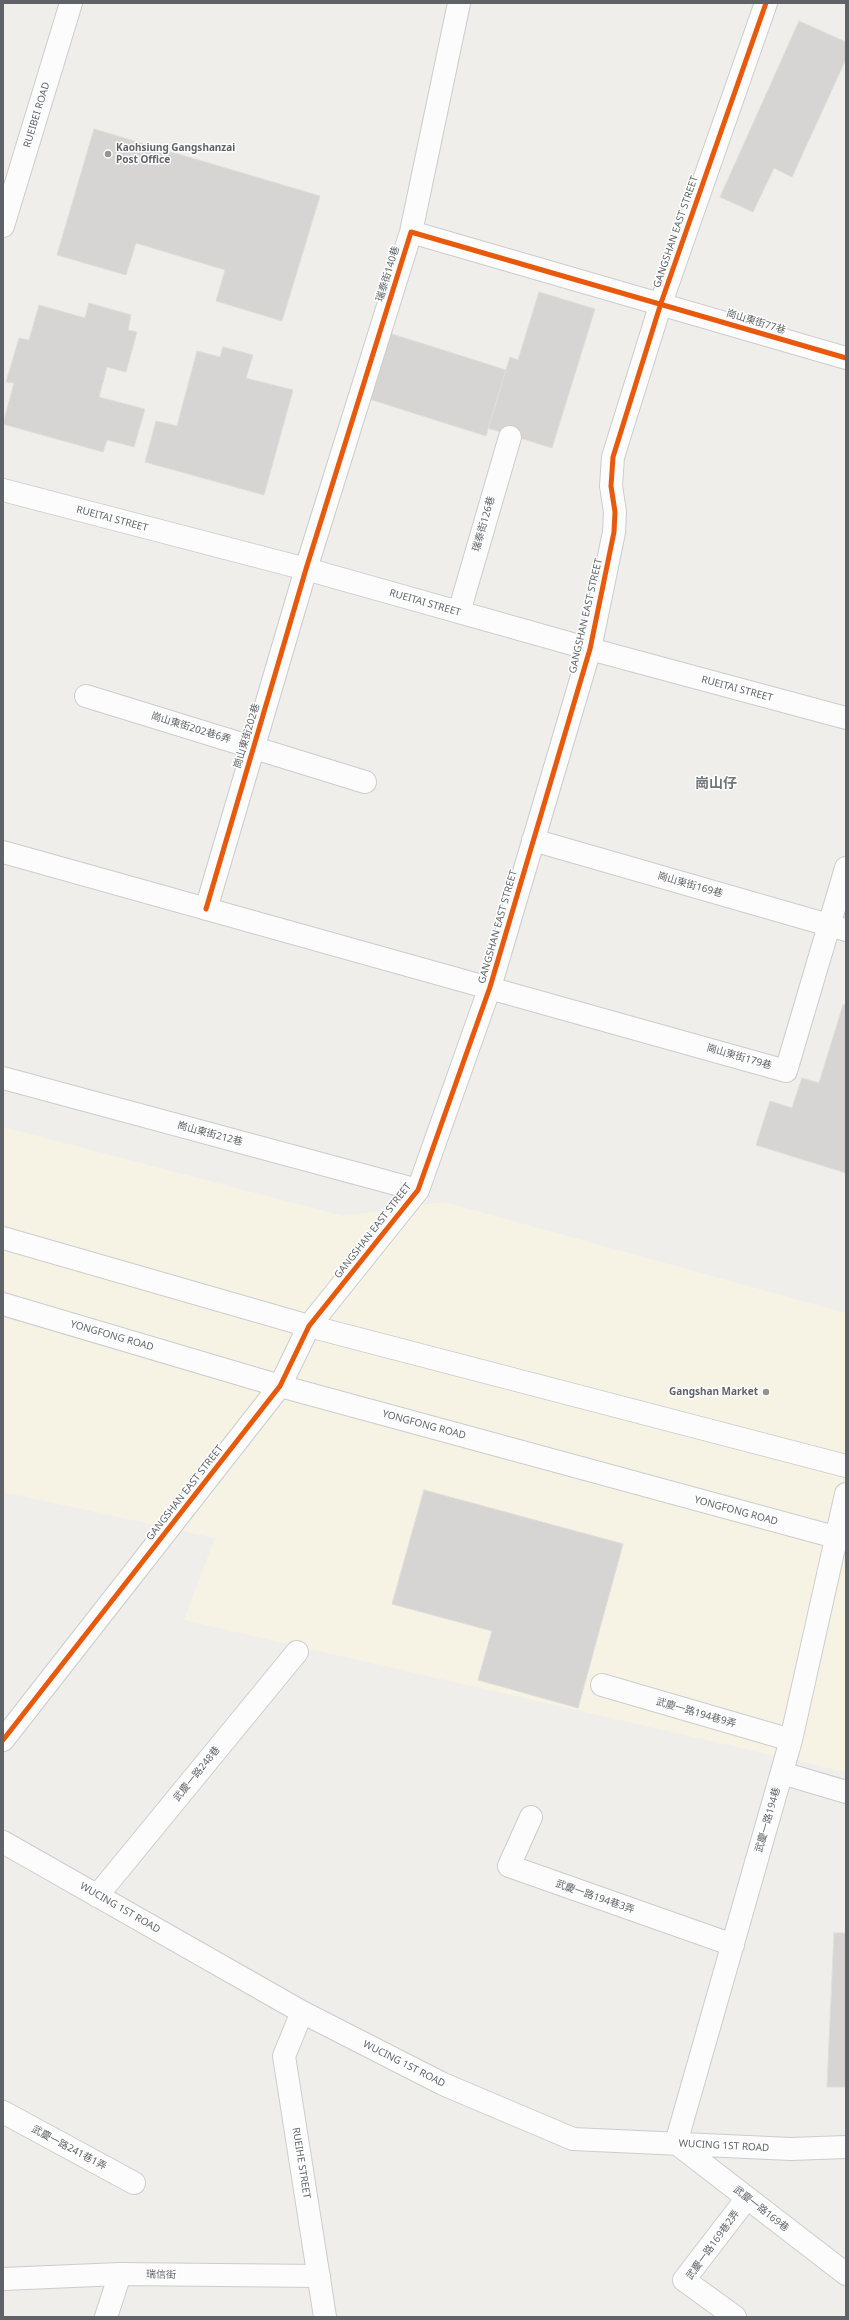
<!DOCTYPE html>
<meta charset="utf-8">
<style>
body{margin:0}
#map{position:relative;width:849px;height:2320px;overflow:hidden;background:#efeeea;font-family:"Noto Sans",sans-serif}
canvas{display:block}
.frame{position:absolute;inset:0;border:4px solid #5f6368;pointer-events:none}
</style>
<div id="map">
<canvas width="849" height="2320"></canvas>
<div class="frame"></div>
</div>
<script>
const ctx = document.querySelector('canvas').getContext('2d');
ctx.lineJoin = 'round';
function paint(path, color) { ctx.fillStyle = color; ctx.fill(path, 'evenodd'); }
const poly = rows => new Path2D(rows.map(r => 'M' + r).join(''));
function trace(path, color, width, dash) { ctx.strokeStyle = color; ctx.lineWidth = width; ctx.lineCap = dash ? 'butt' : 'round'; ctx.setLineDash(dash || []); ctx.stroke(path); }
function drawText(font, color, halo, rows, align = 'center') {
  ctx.font = font + ' "Noto Sans","Noto Sans TC",sans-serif'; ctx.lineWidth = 3; ctx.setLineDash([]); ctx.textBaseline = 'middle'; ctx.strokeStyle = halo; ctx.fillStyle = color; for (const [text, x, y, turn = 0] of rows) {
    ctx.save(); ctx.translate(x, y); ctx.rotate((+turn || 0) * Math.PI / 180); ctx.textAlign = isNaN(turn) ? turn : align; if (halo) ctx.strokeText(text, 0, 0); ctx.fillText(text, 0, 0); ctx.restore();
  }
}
const commercial = poly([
 [3,1127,343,1216,444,1202,846,1313,846,1772,184,1620,215,1538,3,1492]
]);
const building = poly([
 [799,21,846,42,846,59,792,177,774,168,753,212,720,197,799,21],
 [94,129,320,196,282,321,216,301,225,270,136,243,126,275,57,255,94,129],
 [539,292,595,309,552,448,488,428,510,357,518,360,539,292],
 [89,303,131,315,128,330,137,332,126,372,107,367,99,397,145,409,134,447,107,440,103,452,3,424,14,383,6,382,19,338,29,340,39,305,85,318,89,303],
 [389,333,506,370,486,436,369,399,389,333],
 [223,347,253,355,246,378,293,390,264,495,145,462,156,421,177,426,197,351,220,357,223,347],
 [843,1005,846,1005,846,1173,756,1145,770,1101,792,1108,802,1078,819,1083,843,1005],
 [424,1490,623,1544,578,1708,478,1680,492,1631,392,1604,424,1490],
 [834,1933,846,1933,846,2087,827,2087,834,1933]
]);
const minor = poly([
 [3,226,71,3],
 [411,232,459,3],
 [3,490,306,569,590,649,846,718],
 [459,612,510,437],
 [86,696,365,782],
 [533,840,846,930],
 [3,852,786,1071,846,868],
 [206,909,306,569,411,232,846,358],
 [3,1078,418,1190],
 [3,1238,309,1326,846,1466],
 [3,1304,280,1386,846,1540],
 [846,1494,791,1740,676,2143,846,2274],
 [602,1685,791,1740],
 [3,1740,280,1386,309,1326,418,1190,490,987,590,649,614,532,615,512,611,486,613,457,661,303,766,3],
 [782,1773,846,1792],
 [531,1817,509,1866,733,1945],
 [3,1842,302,2012,443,2084,573,2139,791,2149,846,2147],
 [97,1896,297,1652],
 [302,2012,284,2056,325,2317],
 [3,2112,134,2183],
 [3,2279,120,2274,319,2276],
 [106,2317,120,2274],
 [735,2317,684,2280,747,2198]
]);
const cycleway = poly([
 [206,909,306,569,411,232,846,358],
 [3,1740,280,1386,309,1326,418,1190,490,987,590,649,614,532,615,512,611,486,613,457,661,303,766,3]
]);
const markers = [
 [108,154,4,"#919496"],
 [766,1392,4,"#919496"]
];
const streetNames = [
 ["RUEIBEI ROAD",37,115,-73],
 ["GANGSHAN EAST STREET",676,232,-71],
 ["瑞泰街140巷",388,274,-73],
 ["崗山東街77巷",756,322,17],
 ["RUEITAI STREET",112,519,15],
 ["瑞泰街126巷",484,524,-74],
 ["RUEITAI STREET",425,603,16],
 ["GANGSHAN EAST STREET",586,616,-77],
 ["RUEITAI STREET",737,689,15],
 ["崗山東街202巷6弄",191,728,17],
 ["崗山東街202巷",247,736,-73],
 ["崗山東街169巷",690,885,16],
 ["GANGSHAN EAST STREET",498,927,-74],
 ["崗山東街179巷",739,1057,16],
 ["崗山東街212巷",210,1134,15],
 ["GANGSHAN EAST STREET",373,1231,-52],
 ["YONGFONG ROAD",112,1336,16],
 ["YONGFONG ROAD",424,1425,15],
 ["GANGSHAN EAST STREET",185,1493,-52],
 ["YONGFONG ROAD",736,1511,15],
 ["武慶一路194巷9弄",696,1713,16],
 ["武慶一路248巷",197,1774,-51],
 ["武慶一路194巷",768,1820,-74],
 ["武慶一路194巷3弄",595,1897,19],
 ["WUCING 1ST ROAD",120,1908,30],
 ["WUCING 1ST ROAD",404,2064,27],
 ["WUCING 1ST ROAD",724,2146,3],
 ["武慶一路241巷1弄",69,2148,28],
 ["RUEIHE STREET",301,2163,81],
 ["武慶一路169巷",761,2209,38],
 ["武慶一路169巷2弄",713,2245,-54],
 ["瑞信街",161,2275,1]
];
const poiNames = [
 ["Kaohsiung Gangshanzai",116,148],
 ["Post Office",116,160],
 ["Gangshan Market",758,1392,"right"]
];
const districtNames = [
 ["崗山仔",716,784]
];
paint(commercial, '#f7f3e4');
paint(building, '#d6d5d3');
trace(building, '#deddd9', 1);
trace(minor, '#cbcccc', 24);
trace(minor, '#fdfcfc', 22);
trace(cycleway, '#e8590c', 5);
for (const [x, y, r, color] of markers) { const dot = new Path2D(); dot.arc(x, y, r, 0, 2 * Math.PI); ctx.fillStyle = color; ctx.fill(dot); trace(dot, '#fff', 1.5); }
drawText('10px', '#5f6368', '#fff', streetNames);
drawText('bold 10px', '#5f6368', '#fff', poiNames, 'left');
drawText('bold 14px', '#70757a', '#fff', districtNames);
</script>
